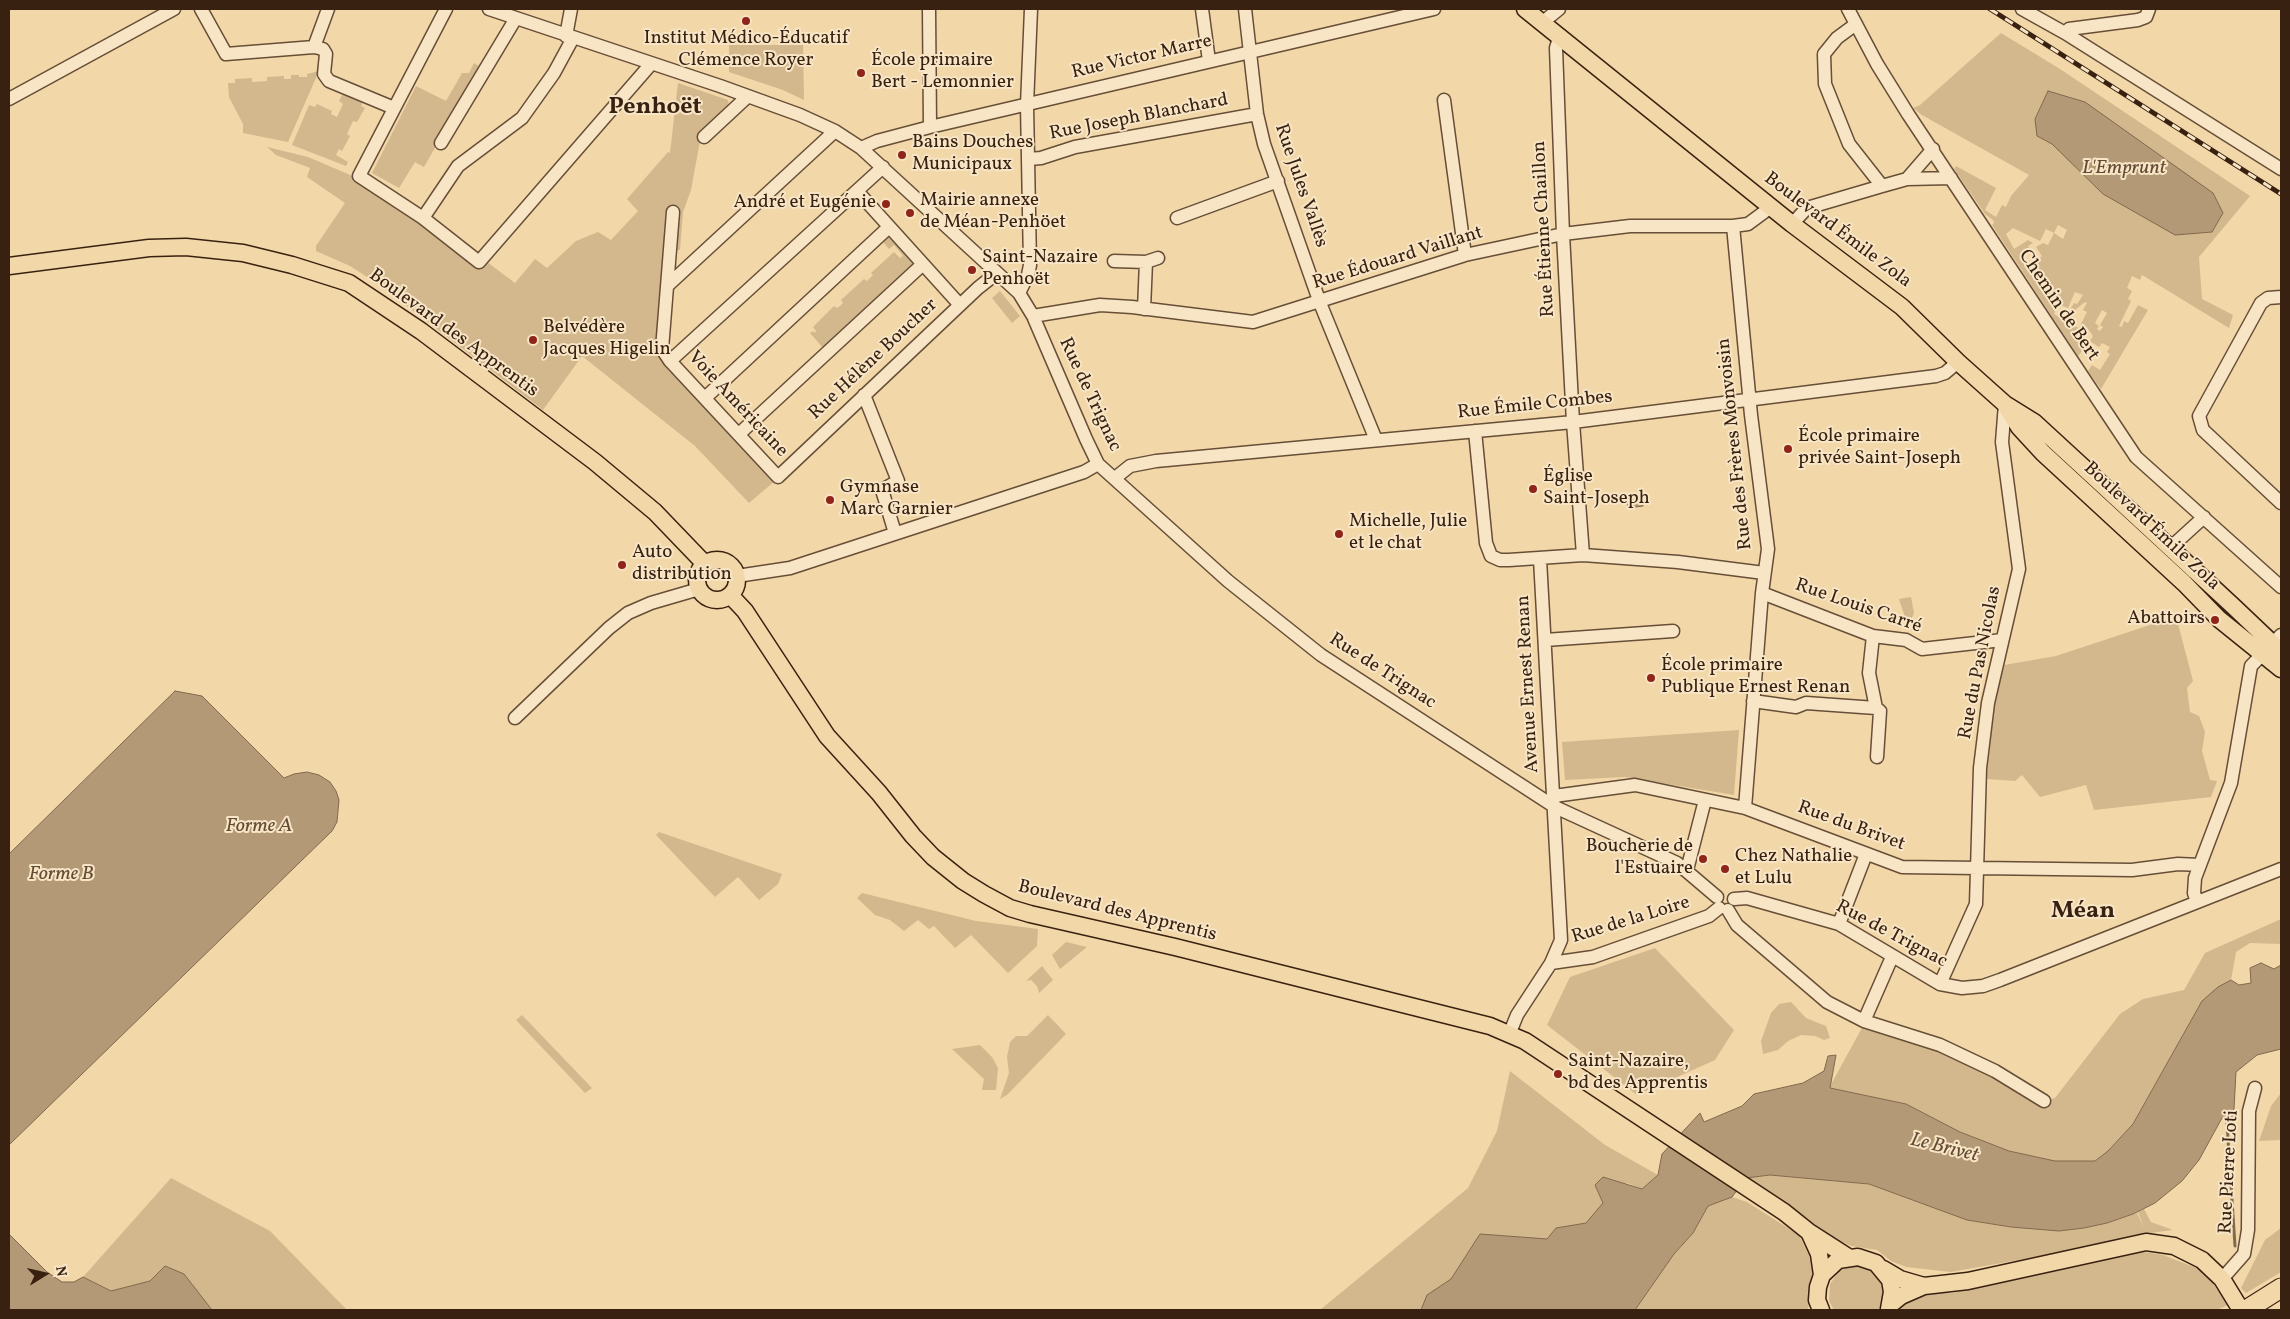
<!DOCTYPE html>
<meta charset="utf-8">
<style>
body{margin:0}
#map{position:relative;width:2290px;height:1319px;overflow:hidden;background:#f2d7a8;font-family:Vollkorn,serif}
canvas{display:block}
.frame{position:absolute;inset:0;border:10px solid #392111;pointer-events:none}
.north{position:absolute;left:20px;top:1249px;width:50px;height:50px;-webkit-text-stroke:4px #f7e5c6;paint-order:stroke;rotate:80deg;font-size:14px;font-weight:700;line-height:20px;text-align:center;color:#392111}
.north::after{content:'';display:block;margin:auto;width:18px;height:22px;background:#392111;clip-path:polygon(50% 0,100% 100%,50% 72%,0 100%)}
</style>
<div id="map">
<canvas width="2290" height="1319"></canvas>
<div class="frame"></div>
<div class="north">N</div>
</div>
<script>
const ctx = document.querySelector('canvas').getContext('2d');
ctx.lineJoin = 'round';
function paint(path, color) { ctx.fillStyle = color; ctx.fill(path, 'evenodd'); }
const poly = rows => new Path2D(rows.map(r => 'M' + r).join(''));
function trace(path, color, width, dash) { ctx.strokeStyle = color; ctx.lineWidth = width; ctx.lineCap = dash ? 'butt' : 'round'; ctx.setLineDash(dash || []); ctx.stroke(path); }
function drawText(font, color, halo, rows, align = 'center') {
  ctx.font = font + ' Vollkorn,serif'; ctx.lineWidth = 4; ctx.setLineDash([]); ctx.textBaseline = 'middle'; ctx.strokeStyle = halo; ctx.fillStyle = color; for (const [text, x, y, turn = 0] of rows) {
    ctx.save(); ctx.translate(x, y); ctx.rotate((+turn || 0) * Math.PI / 180); ctx.textAlign = isNaN(turn) ? turn : align; if (halo) ctx.strokeText(text, 0, 0); ctx.fillText(text, 0, 0); ctx.restore();
  }
}
const green = poly([
 [2001,33,2060,69,2250,196,2199,257,2202,299,2233,315,2229,328,2142,275,2140,280,2132,276,2127,288,2132,291,2128,299,2131,301,2119,326,2122,327,2124,321,2128,323,2138,305,2148,310,2101,389,2088,371,2092,365,2100,370,2110,354,2107,352,2110,347,2102,343,2099,347,2090,341,2078,356,1992,225,1994,223,1993,220,1985,214,1954,169,1956,166,1996,188,1985,210,1996,217,2002,205,2006,207,2011,196,2029,175,1922,115,1913,108,1920,105],
 [2058,225,2067,230,2063,239,2054,233],
 [2013,228,2040,241,2046,229,2054,233,2048,245,2043,243,2036,247,2042,256,2038,259,2039,262,2028,269,2021,257,2031,251,2028,246,2033,243,2028,240,2014,249,2006,234],
 [2075,292,2083,295,2077,304,2074,303,2064,320,2054,314,2058,304,2068,308],
 [2085,302,2087,303,2083,310,2087,312,2079,328,2067,323,2075,310],
 [2102,310,2107,313,2100,325,2103,327,2100,331,2097,329,2099,326,2095,323],
 [2086,326,2093,336,2090,341,2082,346,2074,334],
 [729,45,803,45,804,100,783,90,729,72],
 [474,63,482,68,475,79,472,77,470,80,473,82,424,167,415,162,399,188,372,173,416,86,446,101,462,73,469,73],
 [319,71,288,142,243,133,243,124,229,97,228,83,235,83,235,79,252,78,252,82,267,81,267,77,284,76,284,79,291,79,291,75,299,75,299,77,307,77,307,74],
 [678,83,728,100,729,106,702,130,691,190,683,212,680,250,674,250,659,349,775,481,749,503,695,446,582,356,543,410,378,284,350,266,316,251,316,246,345,203,307,177,310,168,276,155,267,147,308,157,348,174,384,195,476,265,487,262,515,283,535,259,547,268,576,241,598,232,611,240,638,211,627,199,668,152,670,153],
 [344,91,364,100,361,106,365,108,357,122,353,121,347,134,350,136,342,151,339,149,336,155,348,162,346,166,292,145,309,105,315,107,317,104,332,111,331,114,337,117,343,104,339,101],
 [890,236,915,263,823,348,810,333,813,331,815,333,816,331,813,327,834,306,837,308,840,306,843,303,841,300,864,279,867,281,873,275,871,273,894,252,900,258,903,256,894,245,889,249,883,242],
 [1000,291,1020,316,1012,323,992,298],
 [1911,597,1914,613,1911,620,1906,620,1899,599],
 [2177,620,2193,681,2187,688,2190,712,2199,716,2205,732,2202,751,2210,780,2217,781,2211,797,2094,810,2086,785,2040,797,2022,775,2015,781,1986,779,1995,700,2004,665,2056,656,2156,623],
 [1739,730,1734,795,1625,777,1565,780,1562,742],
 [659,832,782,874,778,884,759,900,738,877,715,897,656,835],
 [862,893,976,921,1038,929,1037,946,1008,973,971,935,955,948,934,926,929,929,918,920,904,931,890,920,875,915,857,898],
 [2281,919,2281,944,2250,943,2236,952,2231,980,2202,1001,2133,1124,2108,1151,2095,1161,2055,1161,2009,1151,1960,1132,1906,1104,1829,1088,1863,1026,1963,1057,2000,1082,2044,1101,2055,1098,2120,1014,2143,999,2184,990,2205,953],
 [1066,942,1087,947,1060,969,1052,955],
 [1655,948,1734,1030,1715,1060,1637,1095,1547,1025,1570,977],
 [1042,966,1053,980,1039,993,1037,986,1031,980,1026,981],
 [1791,1002,1806,1018,1826,1026,1830,1038,1824,1040,1815,1036,1801,1035,1788,1041,1778,1050,1763,1054,1761,1041,1771,1013,1779,1004],
 [522,1015,592,1088,585,1093,516,1020],
 [1048,1015,1066,1034,1007,1095,1000,1099,1009,1073,1007,1057,1010,1042,1016,1036,1027,1036],
 [980,1045,992,1057,998,1068,996,1090,982,1090,984,1079,952,1049],
 [1510,1071,1605,1145,1658,1175,1642,1189,1627,1183,1557,1310,1320,1310,1468,1188,1497,1131],
 [2281,1093,2281,1140,2259,1141,2271,1106],
 [1770,1175,1869,1184,1967,1220,2011,1227,2059,1231,2084,1228,2107,1223,2137,1213,2144,1228,2138,1212,2144,1209,2151,1222,2173,1230,2135,1235,2086,1248,1951,1272,1906,1267,1891,1261,1877,1250,1851,1246,1828,1236,1807,1218,1746,1178],
 [171,1178,270,1231,347,1310,9,1310,9,1234,47,1272,62,1282,74,1282,83,1277],
 [1732,1197,1747,1202,1799,1235,1813,1264,1813,1277,1808,1310,1635,1310,1674,1254,1693,1233,1708,1206],
 [2281,1228,2281,1272,2246,1293,2241,1288,2265,1240],
 [2138,1251,2163,1255,2204,1271,2228,1305,2217,1310,1894,1310,1907,1298,1933,1292,1952,1293],
 [1857,1265,1874,1271,1880,1278,1883,1286,1883,1303,1879,1310,1834,1310,1829,1301,1830,1284,1840,1270]
]);
const water = poly([
 [2048,91,2085,102,2213,193,2223,213,2212,232,2175,235,2103,194,2052,144,2037,136,2035,119,2048,91],
 [1642,498,1643,506,1628,508,1627,500,1642,498],
 [175,691,202,696,284,778,294,774,307,772,319,775,330,782,336,791,339,800,337,822,332,831,9,1145,9,854,175,691],
 [2261,963,2274,969,2281,965,2281,1049,2257,1055,2236,1072,2233,1127,2222,1118,2199,1160,2182,1181,2155,1203,2133,1214,2107,1223,2084,1228,2059,1231,2011,1227,1967,1220,1869,1184,1770,1175,1746,1178,1732,1197,1708,1206,1693,1233,1674,1254,1635,1310,1421,1310,1427,1295,1451,1279,1480,1234,1547,1239,1556,1228,1586,1223,1603,1203,1595,1185,1603,1177,1642,1189,1658,1175,1662,1154,1700,1113,1704,1122,1742,1106,1754,1094,1803,1083,1824,1071,1828,1056,1836,1055,1830,1088,1906,1104,1960,1132,2009,1151,2055,1161,2095,1161,2108,1151,2133,1124,2202,1001,2218,987,2231,980,2239,985,2251,983,2250,968,2261,963],
 [9,1234,47,1272,62,1282,74,1282,83,1277,111,1291,150,1281,165,1266,184,1274,212,1310,9,1310,9,1234]
]);
const stream = poly([
 [2227,1123,2235,1246]
]);
const minor = poly([
 [201,9,226,54,314,47,328,9],
 [446,9,359,176,423,218,479,262,651,64],
 [489,9,720,86,800,115,835,131,861,148,1019,293,1033,316,1086,439,1098,464,1228,581,1321,655,1555,807,1677,863,1717,897],
 [929,9,930,127],
 [1202,9,1209,61],
 [1245,9,1257,114,1264,144,1320,303,1376,440],
 [1848,9,1877,64,1908,114,2136,457,2281,587],
 [2022,9,2065,33,2281,169],
 [1543,22,1559,9],
 [1856,24,1837,38,1824,54,1825,84,1849,144,1882,186],
 [2065,33,2069,29,2138,20,2146,17,2149,9],
 [566,36,571,9],
 [314,47,323,49,326,54,324,74,329,81,394,108],
 [9,99,174,9],
 [1444,100,1465,255],
 [704,137,747,97],
 [441,143,516,18],
 [861,148,877,141,930,127,1434,9],
 [1029,159,1041,158,1075,147,1257,114],
 [1907,179,1933,149],
 [857,191,960,305],
 [673,212,662,349,670,361,778,477,978,288,997,273],
 [423,218,458,166,522,118,554,73,573,38],
 [1177,218,1278,181],
 [1792,224,1807,208,1882,186,1907,179,1951,178],
 [1733,226,1751,415,1768,549,1762,593,1745,808],
 [1114,261,1146,262,1158,258],
 [667,286,835,131],
 [1019,293,1028,275,1030,265,1027,105,1031,9],
 [2281,297,2268,298,2261,303,2199,416,2203,430,2281,503],
 [1144,309,1146,262],
 [1033,316,1100,305,1132,307,1253,322,1465,255,1563,234,1630,226,1733,226,1748,224,1771,207],
 [670,361,883,167],
 [864,395,898,481,882,490,895,533],
 [706,397,889,227],
 [1475,431,1486,543,1491,556,1500,560,1509,560,1583,555,1573,422,1563,234,1556,48,1560,35],
 [739,434,923,264],
 [1115,478,1130,466,1156,461,1573,422,1936,376,1945,373,1958,362],
 [2170,548,2204,517],
 [1583,555,1678,562,1764,573],
 [737,576,790,568,1084,472,1098,464],
 [1762,593,1873,636,1906,640,1922,649,2002,640],
 [1873,636,1869,673,1876,708,1880,711,1877,757],
 [1545,640,1673,631],
 [1753,701,1796,707,1806,703,1876,708],
 [515,718,609,628,628,613,651,603,699,589],
 [1554,796,1635,785,1745,808,1902,867,2132,870,2178,864,2200,865],
 [1687,870,1705,800],
 [1734,899,1747,898,1839,924,1940,984,1962,988,1983,986,2000,980,2281,869],
 [2197,902,2194,893,2195,878,2231,783,2251,666,2281,635],
 [1728,910,1737,925,1827,1002,1864,1021,1940,1045,1995,1071,2044,1101],
 [1839,924,1866,854],
 [1551,963,1593,957,1709,916,1719,908],
 [1940,984,1976,904,1980,768,1988,703,2019,569,2002,442,2005,404],
 [1864,1021,1892,957],
 [1509,1035,1517,1015,1551,963,1561,940,1540,559],
 [2222,1279,2244,1254,2248,1230,2249,1111,2255,1088]
]);
const major = poly([
 [1525,9,1792,224,1902,307,1958,362,2005,404,2034,422,2096,479,2233,606,2273,644,2281,656],
 [9,266,149,248,186,247,243,253,292,265,349,283,421,331,595,462,655,512,705,564],
 [2007,408,2019,427,2043,453,2184,583,2219,619,2281,669],
 '697 580a20 20 0 1 1 40 0a20 20 0 1 1-40 0Z',
 [730,595,745,611,827,736,879,793,913,836,933,857,963,881,984,894,1010,908,1030,914,1175,947,1490,1026,1525,1041,1784,1212,1809,1232,1848,1257],
 [1809,1232,1819,1254,1822,1275],
 [1883,1269,1900,1279,1924,1286],
 [1891,1304,1901,1296,1924,1286,1968,1281,2146,1242,2174,1246,2202,1260,2222,1279,2241,1310],
 [1821,1310,1817,1300,1818,1287,1822,1275,1838,1260,1858,1257,1876,1263,1890,1280,1892,1292,1889,1309]
]);
const highway = poly([
 [2246,1310,2281,1288]
]);
const rail = poly([
 [1990,9,2281,194]
]);
const markers = [
 [746,21,5,"#8f2418"],
 [861,73,5,"#8f2418"],
 [902,155,5,"#8f2418"],
 [886,204,5,"#8f2418"],
 [910,213,5,"#8f2418"],
 [972,270,5,"#8f2418"],
 [533,340,5,"#8f2418"],
 [1788,449,5,"#8f2418"],
 [1533,489,5,"#8f2418"],
 [830,500,5,"#8f2418"],
 [1339,534,5,"#8f2418"],
 [622,565,5,"#8f2418"],
 [2215,620,5,"#8f2418"],
 [1651,678,5,"#8f2418"],
 [1703,859,5,"#8f2418"],
 [1725,869,5,"#8f2418"],
 [1558,1074,5,"#8f2418"]
];
const poiNames = [
 ["Institut Médico-Éducatif",746,40,"center"],
 ["Clémence Royer",746,62,"center"],
 ["École primaire",871,62],
 ["Bert - Lemonnier",871,84],
 ["Bains Douches",912,144],
 ["Municipaux",912,166],
 ["Mairie annexe",920,202],
 ["de Méan-Penhöet",920,224],
 ["André et Eugénie",876,204,"right"],
 ["Saint-Nazaire",982,259],
 ["Penhoët",982,281],
 ["Belvédère",543,329],
 ["Jacques Higelin",543,351],
 ["École primaire",1798,438],
 ["privée Saint-Joseph",1798,460],
 ["Église",1543,478],
 ["Saint-Joseph",1543,500],
 ["Gymnase",840,489],
 ["Marc Garnier",840,511],
 ["Michelle, Julie",1349,523],
 ["et le chat",1349,545],
 ["Auto",632,554],
 ["distribution",632,576],
 ["Abattoirs",2205,620,"right"],
 ["École primaire",1661,667],
 ["Publique Ernest Renan",1661,689],
 ["Boucherie de",1693,848,"right"],
 ["l'Estuaire",1693,870,"right"],
 ["Chez Nathalie",1735,858],
 ["et Lulu",1735,880],
 ["Saint-Nazaire,",1568,1063],
 ["bd des Apprentis",1568,1085]
];
const streetNames = [
 ["Rue Victor Marre",1142,58,-13],
 ["Rue Joseph Blanchard",1139,118,-11],
 ["Rue Jules Vallès",1300,186,71],
 ["Rue Étienne Chaillon",1545,229,-93],
 ["Boulevard Émile Zola",1837,231,37],
 ["Rue Édouard Vaillant",1398,259,-17],
 ["Chemin de Bert",2058,306,56],
 ["Boulevard des Apprentis",453,334,36],
 ["Rue Hélène Boucher",874,360,-43],
 ["Rue de Trignac",1089,395,65],
 ["Voie Américaine",737,405,47],
 ["Rue Émile Combes",1535,406,-6],
 ["Rue des Frères Monvoisin",1736,444,-96],
 ["Boulevard Émile Zola",2151,527,43],
 ["Rue Louis Carré",1858,607,19],
 ["Rue du Pas Nicolas",1981,663,-79],
 ["Rue de Trignac",1382,672,33],
 ["Avenue Ernest Renan",1529,684,-93],
 ["Rue du Brivet",1851,827,20],
 ["Boulevard des Apprentis",1117,912,14],
 ["Rue de la Loire",1631,921,-17],
 ["Rue de Trignac",1891,935,28],
 ["Rue Pierre Loti",2230,1172,-87]
];
const waterNames = [
 ["L'Emprunt",2124,169],
 ["Forme A",259,827],
 ["Forme B",61,875],
 ["Le Brivet",1944,1149,14]
];
const districtNames = [
 ["Penhoët",655,109],
 ["Méan",2083,913]
];
paint(green, '#d3b88e');
paint(water, '#b39975');
trace(water, '#82694d', 1);
trace(stream, '#82694d', 3);
trace(minor, '#674e37', 15);
trace(major, '#392111', 19);
trace(highway, '#392111', 21);
trace(minor, '#f7e5c6', 12);
trace(major, '#f2d7a8', 16);
trace(highway, '#f2d7a8', 19);
trace(rail, '#392111', 5);
trace(rail, '#f7e5c6', 3, [9]);
for (const [x, y, r, color] of markers) { const dot = new Path2D(); dot.arc(x, y, r, 0, 2 * Math.PI); ctx.fillStyle = color; ctx.fill(dot); trace(dot, '#f7e5c6', 2); }
drawText('19px', '#392111', '#f7e5c6', poiNames, 'left');
drawText('19px', '#392111', '#f7e5c6', streetNames);
drawText('italic 20px', '#644b34', '#f7e5c6', waterNames);
drawText('bold 24px', '#392111', '#f7e5c6', districtNames);
</script>
